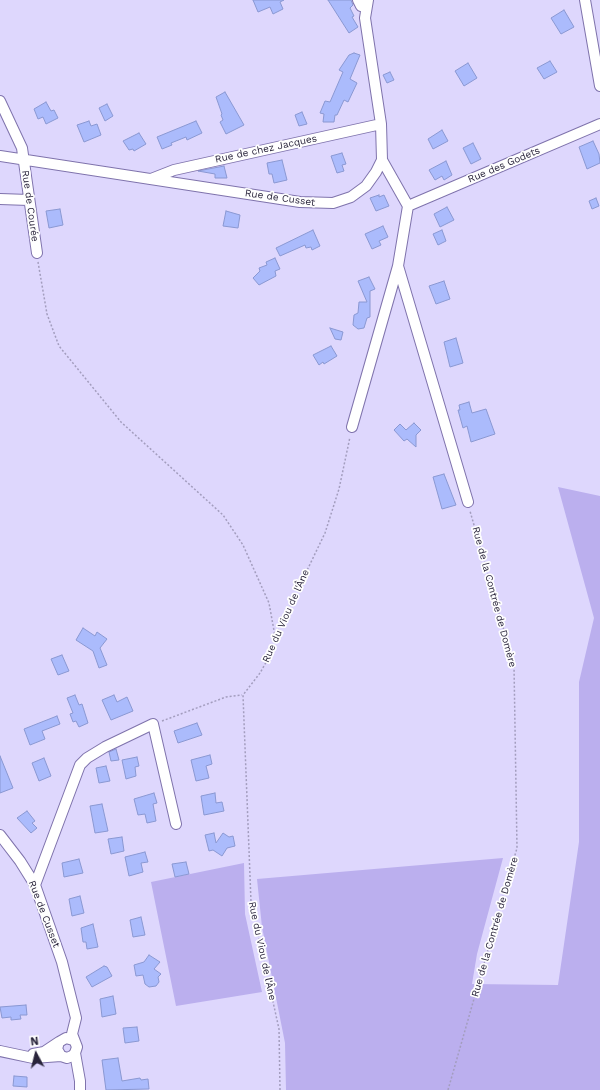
<!DOCTYPE html>
<meta charset="utf-8">
<style>
body{margin:0}
#map{position:relative;width:600px;height:1090px;overflow:hidden;background:#ded7fd;font-family:"Work Sans",sans-serif}
canvas{display:block}
.north{position:absolute;left:16px;top:1034px;width:40px;height:40px;-webkit-text-stroke:3px #fefefe;paint-order:stroke;rotate:353deg;font-size:11px;font-weight:700;line-height:16px;text-align:center;color:#29243b}
.north::after{content:'';display:block;margin:auto;width:14px;height:18px;background:#29243b;clip-path:polygon(50% 0,100% 100%,50% 72%,0 100%)}
</style>
<div id="map">
<canvas width="600" height="1090"></canvas>
<div class="north">N</div>
</div>
<script>
const ctx = document.querySelector('canvas').getContext('2d');
ctx.lineJoin = 'round';
function paint(path, color) { ctx.fillStyle = color; ctx.fill(path, 'evenodd'); }
const poly = rows => new Path2D(rows.map(r => 'M' + r).join(''));
function trace(path, color, width, dash) { ctx.strokeStyle = color; ctx.lineWidth = width; ctx.lineCap = dash ? 'butt' : 'round'; ctx.setLineDash(dash || []); ctx.stroke(path); }
function drawText(font, color, halo, rows, align = 'center') {
  ctx.font = font + ' "Work Sans",sans-serif'; ctx.lineWidth = 3.5; ctx.setLineDash([]); ctx.textBaseline = 'middle'; ctx.strokeStyle = halo; ctx.fillStyle = color; for (const [text, x, y, turn = 0] of rows) {
    ctx.save(); ctx.translate(x, y); ctx.rotate((+turn || 0) * Math.PI / 180); ctx.textAlign = isNaN(turn) ? turn : align; if (halo) ctx.strokeText(text, 0, 0); ctx.fillText(text, 0, 0); ctx.restore();
  }
}
const green = poly([
 [558,487,600,496,600,1090,286,1090,285,1043,262,927,257,879,503,858,477,954,472,984,558,985,579,842,579,682,594,618],
 [244,863,245,914,262,992,176,1006,151,882]
]);
const building = poly([
 [253,0,284,0,280,2,283,9,273,14,270,7,258,12,253,0],
 [328,0,351,0,353,5,350,8,354,16,352,17,358,27,349,33,328,0],
 [564,10,574,27,561,34,551,18,564,10],
 [354,53,360,55,350,79,357,83,348,102,344,100,337,115,335,115,334,122,323,122,324,114,320,113,325,101,330,102,343,72,339,70,349,55,354,53],
 [550,61,557,72,544,79,537,68,550,61],
 [468,63,477,78,464,86,455,71,468,63],
 [390,72,394,80,387,83,383,75,390,72],
 [225,92,244,125,226,134,220,122,223,120,221,115,222,114,216,97,225,92],
 [46,102,51,111,54,110,58,118,46,124,43,117,38,119,34,109,46,102],
 [107,104,113,116,105,121,99,108,107,104],
 [302,112,307,124,299,126,295,115,302,112],
 [89,121,91,126,97,124,101,135,84,142,77,125,89,121],
 [196,121,202,133,187,140,186,137,171,143,172,145,162,149,157,137,196,121],
 [442,130,448,141,433,149,428,139,442,130],
 [139,133,146,144,134,151,133,149,129,150,123,141,139,133],
 [593,141,599,154,600,163,587,169,579,147,593,141],
 [473,143,481,159,471,164,463,148,473,143],
 [342,153,346,164,342,165,344,171,337,173,331,156,342,153],
 [282,160,287,180,274,183,272,174,269,174,267,163,282,160],
 [446,161,452,175,444,180,442,176,435,180,429,170,446,161],
 [224,166,227,178,215,178,215,174,198,171,224,166],
 [379,195,379,197,384,195,389,206,376,211,370,198,379,195],
 [596,198,599,206,592,209,589,201,596,198],
 [447,207,454,220,440,227,434,214,447,207],
 [60,209,63,225,49,228,46,211,60,209],
 [226,211,240,215,238,228,223,226,226,211],
 [383,226,388,237,379,241,381,245,372,249,365,234,383,226],
 [313,230,320,246,312,250,311,247,306,248,305,245,280,256,276,248,313,230],
 [442,230,446,241,438,245,433,234,442,230],
 [275,258,280,269,275,271,276,276,259,285,253,278,260,271,259,268,267,265,266,262,275,258],
 [369,277,375,289,370,291,370,317,367,318,364,328,358,329,353,325,354,315,358,313,359,302,367,302,358,281,369,277],
 [444,281,450,299,436,304,429,286,444,281],
 [330,328,343,332,341,340,335,339,330,328],
 [456,338,463,363,450,367,444,342,456,338],
 [331,346,337,356,324,364,323,362,319,365,313,355,331,346],
 [469,402,472,413,486,409,495,434,471,442,467,426,463,428,458,410,460,410,459,405,469,402],
 [414,423,421,430,416,435,416,447,407,439,404,441,394,430,400,424,406,430,414,423],
 [444,474,456,505,442,509,433,477,444,474],
 [83,628,95,636,97,632,107,639,100,648,107,665,99,668,93,651,76,640,83,628],
 [62,655,69,671,58,675,51,659,62,655],
 [75,695,79,705,82,704,88,723,79,727,76,721,73,722,70,714,73,713,67,698,75,695],
 [114,695,117,702,127,697,133,711,111,720,102,700,114,695],
 [57,716,60,724,42,731,45,739,30,745,24,729,57,716],
 [197,723,202,735,178,743,174,731,197,723],
 [116,749,119,760,111,761,109,752,116,749],
 [210,755,212,764,206,766,209,778,196,781,191,760,210,755],
 [0,756,13,788,0,793,0,756],
 [137,757,139,766,135,767,136,776,126,779,122,760,137,757],
 [44,758,51,776,39,781,32,763,44,758],
 [106,766,110,781,99,783,96,768,106,766],
 [154,793,157,803,153,804,156,821,147,823,145,814,138,815,134,799,154,793],
 [215,793,216,803,222,802,224,811,204,815,201,796,215,793],
 [102,804,108,831,95,833,90,806,102,804],
 [27,811,35,821,32,823,37,828,31,833,17,818,27,811],
 [214,833,216,843,223,833,229,837,233,836,235,846,227,848,222,856,213,850,209,851,205,835,214,833],
 [122,837,124,851,111,854,108,839,122,837],
 [145,852,148,862,141,863,143,872,129,876,125,857,145,852],
 [79,859,83,873,64,877,62,863,79,859],
 [186,862,189,874,175,877,172,864,186,862],
 [80,896,84,913,72,916,69,899,80,896],
 [141,917,145,935,133,937,130,920,141,917],
 [93,924,98,947,87,949,86,942,83,942,81,928,93,924],
 [149,955,160,962,154,969,161,974,158,977,159,982,156,986,149,987,145,984,143,975,136,976,134,965,144,962,149,955],
 [104,966,107,967,112,976,92,987,86,977,104,966],
 [113,996,116,1014,102,1017,100,999,113,996],
 [26,1005,27,1015,20,1015,21,1019,11,1020,11,1017,2,1018,0,1007,26,1005],
 [137,1027,139,1041,125,1043,123,1028,137,1027],
 [118,1058,122,1081,140,1078,141,1080,148,1079,149,1089,106,1090,102,1060,118,1058],
 [14,1076,27,1077,27,1087,13,1086,14,1076]
]);
const path = poly([
 [38,262,47,314,59,346,121,422,223,515,243,545,269,603,275,636],
 [162,721,226,697,242,695],
 [280,1090,279,1029,251,902,243,695,260,673,270,655,275,637,325,533,339,489,350,437],
 [448,1090,517,848,514,666,470,511]
]);
const minor = poly([
 [358,0,361,6,366,7],
 [585,0,600,86],
 [0,101,22,148,37,253],
 [0,156,300,202,333,203,351,197,366,186,376,172,382,160,381,124,365,18,368,0],
 [382,160,408,206,398,266,468,502],
 [151,179,174,170,381,124],
 [0,199,29,200],
 [408,206,600,124],
 [352,427,398,266],
 [0,835,20,861,35,885,62,962,76,1018,72,1034,77,1047,75,1053,72,1056,67,1058,61,1056,57,1049,59,1042,66,1038,73,1040],
 [35,885,80,765,87,758,105,747,153,724,176,824],
 [0,1051,33,1058,61,1056],
 [75,1053,80,1081,80,1090],
 [33,1054,44,1052,59,1042]
]);
const streetNames = [
 ["Rue de chez Jacques",266,149,-12],
 ["Rue des Godets",504,165,-23],
 ["Rue de Cusset",280,198,8],
 ["Rue de Courée",30,206,82],
 ["Rue de la Contrée de Domère",494,597,75],
 ["Rue du Viou de l'Âne",286,616,-66],
 ["Rue de Cusset",44,914,69],
 ["Rue de la Contrée de Domère",495,927,-74],
 ["Rue du Viou de l'Âne",262,951,78]
];
paint(green, '#bbafee');
paint(building, '#abbbfc');
trace(building, '#8a98d2', 1);
trace(minor, '#7f73ac', 12);
trace(path, '#a39dbe', 1.5, [2, 2]);
trace(minor, '#fff', 10);
drawText('10px', '#29243b', '#fefefe', streetNames);
</script>
